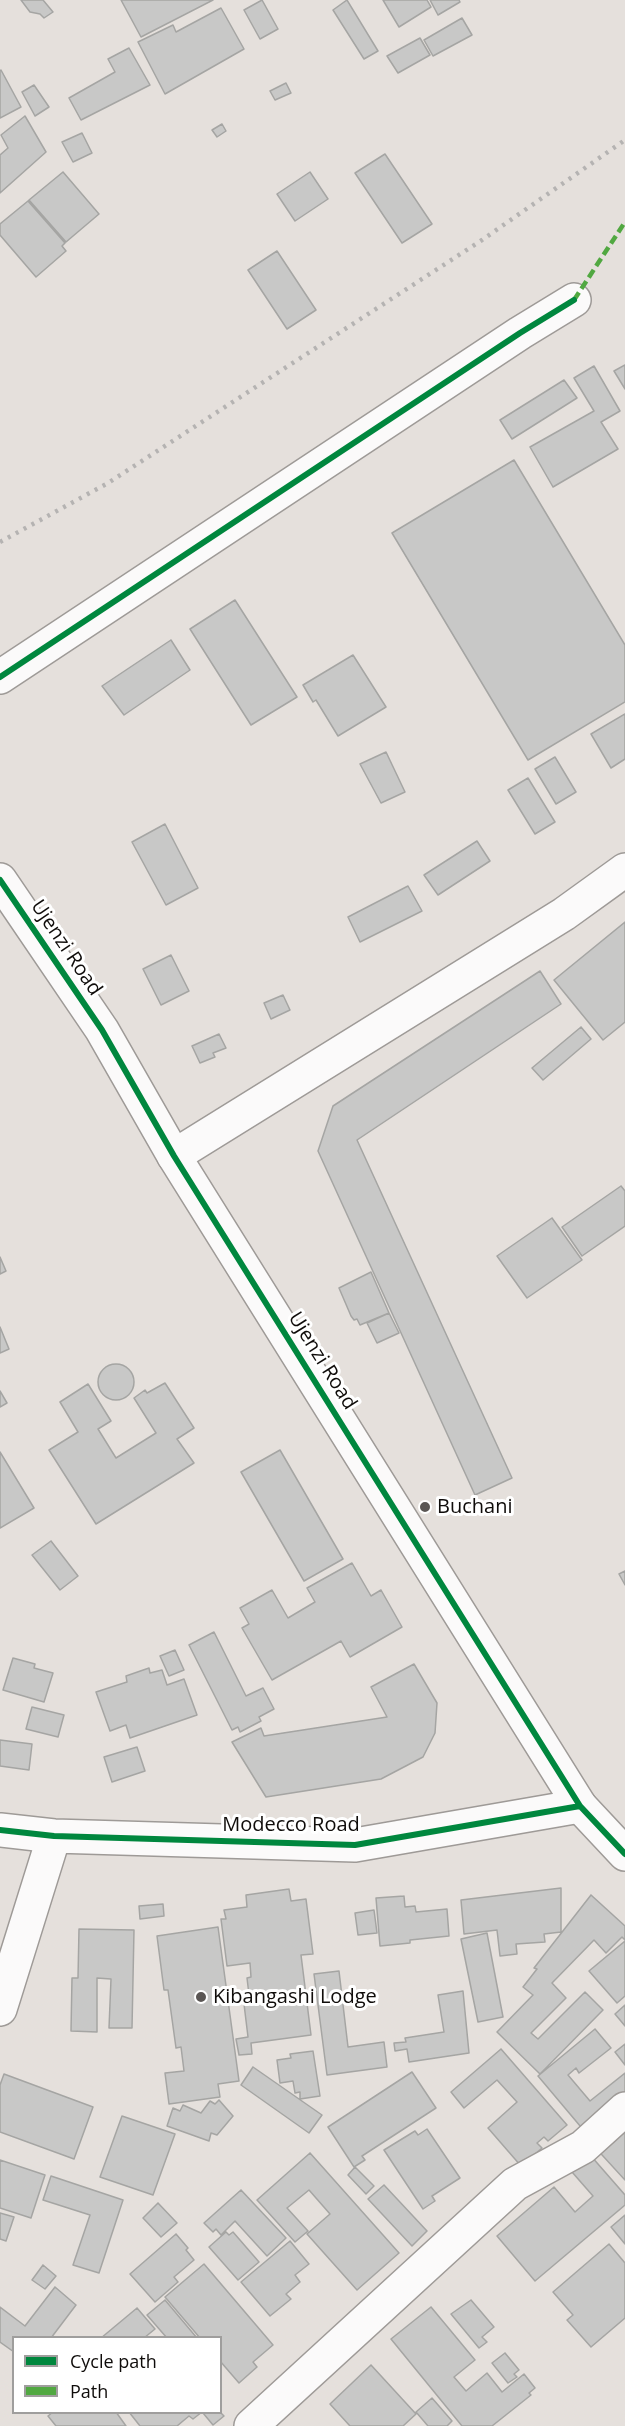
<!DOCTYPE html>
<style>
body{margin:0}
#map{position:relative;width:625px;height:2426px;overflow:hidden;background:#e5e0dc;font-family:"Open Sans",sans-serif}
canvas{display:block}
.legend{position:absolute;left:12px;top:2336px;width:210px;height:78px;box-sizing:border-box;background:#fff;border:2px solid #9f9e9d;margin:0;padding:8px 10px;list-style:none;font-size:18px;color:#0f0c0a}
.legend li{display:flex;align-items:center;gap:12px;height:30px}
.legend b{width:30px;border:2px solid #9f9e9d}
</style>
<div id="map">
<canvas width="625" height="2426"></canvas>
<ul class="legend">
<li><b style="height:8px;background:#00873e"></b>Cycle path</li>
<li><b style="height:8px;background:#51a841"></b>Path</li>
</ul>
</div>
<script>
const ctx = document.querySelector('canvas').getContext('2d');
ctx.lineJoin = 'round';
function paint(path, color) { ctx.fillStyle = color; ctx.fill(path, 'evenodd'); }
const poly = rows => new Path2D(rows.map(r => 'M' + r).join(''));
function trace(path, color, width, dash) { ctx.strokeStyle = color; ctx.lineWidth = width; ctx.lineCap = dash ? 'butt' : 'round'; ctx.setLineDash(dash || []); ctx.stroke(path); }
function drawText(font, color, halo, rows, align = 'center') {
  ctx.font = font + ' "Open Sans",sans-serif'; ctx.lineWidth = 6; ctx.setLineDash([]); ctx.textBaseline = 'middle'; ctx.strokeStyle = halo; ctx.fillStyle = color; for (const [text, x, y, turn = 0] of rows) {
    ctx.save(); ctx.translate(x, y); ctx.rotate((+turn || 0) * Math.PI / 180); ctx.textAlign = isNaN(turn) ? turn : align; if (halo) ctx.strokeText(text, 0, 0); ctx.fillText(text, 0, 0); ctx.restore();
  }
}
const building = poly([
 [21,0,43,0,53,12,44,18,40,14,30,12,21,0],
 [121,0,213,0,141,37,121,0],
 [262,0,278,29,260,39,244,10,262,0],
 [347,0,378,51,364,59,333,10,347,0],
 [383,0,427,0,431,7,399,27,383,0],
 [430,0,459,0,460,2,438,15,430,0],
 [221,8,244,49,165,94,138,42,173,25,176,32,221,8],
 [462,18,472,35,433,56,424,40,462,18],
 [420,38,430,55,398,73,387,56,420,38],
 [129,48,150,85,81,120,69,98,115,72,108,59,129,48],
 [1,70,21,107,0,118,0,71,1,70],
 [286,83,291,93,275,100,270,91,286,83],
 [34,85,49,107,35,116,22,92,34,85],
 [25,116,46,152,0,193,0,155,8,148,1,135,25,116],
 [222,124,226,131,217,137,212,130,222,124],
 [82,133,92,153,73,162,62,142,82,133],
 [385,154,432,224,402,243,355,173,385,154],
 [63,172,99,214,66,242,29,200,63,172],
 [310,172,328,199,295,221,277,194,310,172],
 [28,201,65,243,62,246,66,251,36,277,0,235,0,224,28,201],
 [277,251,316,310,287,329,248,270,277,251],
 [625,365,625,389,614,371,625,365],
 [594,366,620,411,601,422,618,449,553,487,530,447,594,411,574,378,594,366],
 [564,380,577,398,512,439,500,420,564,380],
 [514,460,625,645,625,702,528,760,392,533,514,460],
 [235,600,297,697,251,725,190,629,235,600],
 [171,640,190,670,124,715,102,686,171,640],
 [353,655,386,707,338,736,316,700,313,702,303,685,353,655],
 [625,714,625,759,611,768,591,734,625,714],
 [386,752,405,792,381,803,360,764,386,752],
 [555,757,576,792,556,804,535,769,555,757],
 [528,778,555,822,535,834,508,790,528,778],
 [165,824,198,888,166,905,132,842,165,824],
 [477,841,490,861,438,895,424,875,477,841],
 [408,886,422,911,360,942,348,917,408,886],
 [625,922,625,1022,603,1040,554,980,625,922],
 [171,955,189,991,161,1005,143,969,171,955],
 [540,971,561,1004,357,1140,512,1478,475,1495,318,1151,333,1106,540,971],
 [283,995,290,1010,271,1019,264,1003,283,995],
 [581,1027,591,1039,543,1080,532,1068,581,1027],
 [219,1034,226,1048,213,1053,215,1057,200,1063,192,1046,219,1034],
 [621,1186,625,1191,625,1226,582,1256,562,1227,621,1186],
 [552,1218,582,1260,527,1298,497,1256,552,1218],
 [0,1257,6,1271,0,1274,0,1257],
 [371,1272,389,1313,360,1325,357,1319,354,1320,351,1316,339,1288,371,1272],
 [389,1313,399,1333,377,1343,367,1323,389,1313],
 [0,1327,9,1349,0,1353,0,1327],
 '98 1382a18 18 0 1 1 36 0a18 18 0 1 1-36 0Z',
 [165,1383,194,1428,177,1439,194,1463,96,1524,49,1450,78,1432,60,1402,88,1384,111,1421,98,1429,116,1458,156,1433,134,1398,145,1390,147,1393,165,1383],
 [0,1391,7,1403,0,1407,0,1391],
 [280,1450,343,1559,304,1581,241,1472,280,1450],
 [0,1452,34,1508,0,1528,0,1452],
 [51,1541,78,1576,60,1590,32,1555,51,1541],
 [352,1563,371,1596,381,1590,402,1627,350,1657,341,1641,272,1680,242,1628,249,1624,240,1608,272,1590,288,1618,315,1602,307,1588,352,1563],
 [625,1571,625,1585,619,1574,625,1571],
 [214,1632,246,1696,263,1688,274,1709,259,1717,261,1721,240,1732,238,1727,232,1730,189,1645,214,1632],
 [175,1650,184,1670,169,1676,160,1656,175,1650],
 [13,1658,35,1664,34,1668,53,1673,44,1702,3,1690,13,1658],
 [414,1664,437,1703,435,1733,423,1757,381,1779,266,1797,232,1742,261,1728,264,1736,387,1717,371,1687,414,1664],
 [149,1668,150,1673,162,1670,167,1685,184,1679,197,1715,130,1738,126,1725,110,1731,96,1692,127,1682,126,1676,149,1668],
 [32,1707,64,1715,58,1737,26,1729,32,1707],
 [0,1740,32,1744,29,1770,0,1766,0,1740],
 [137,1747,145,1771,112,1782,104,1757,137,1747],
 [561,1888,561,1932,544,1934,545,1942,516,1944,517,1954,500,1956,497,1930,464,1934,461,1900,561,1888],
 [289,1889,291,1901,306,1899,313,1954,301,1955,311,2035,251,2043,252,2054,239,2055,236,2039,248,2037,244,2004,250,2003,247,1978,251,1977,250,1963,227,1966,221,1919,226,1919,224,1910,247,1907,246,1895,289,1889],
 [591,1895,625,1926,625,1940,622,1937,606,1953,594,1940,552,1983,566,1998,531,2033,538,2039,585,1992,603,2010,540,2074,497,2032,533,1995,523,1987,537,1969,534,1968,591,1895],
 [404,1896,405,1907,415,1906,416,1912,447,1909,449,1936,410,1940,410,1943,380,1946,376,1898,404,1896],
 [163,1904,164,1916,140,1919,139,1906,163,1904],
 [374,1910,377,1933,358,1935,355,1913,374,1910],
 [218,1927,239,2081,218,2084,220,2097,169,2104,165,2073,184,2071,181,2047,176,2048,168,1990,164,1990,157,1936,218,1927],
 [79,1929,134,1930,132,2028,109,2028,111,1979,97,1978,97,2032,71,2031,72,1978,78,1978,79,1929],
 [487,1933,503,2017,478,2022,461,1939,487,1933],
 [625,1941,625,1996,617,2003,589,1971,625,1941],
 [339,1971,348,2047,384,2042,387,2067,327,2075,314,1974,339,1971],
 [463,1991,469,2053,409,2062,407,2049,395,2051,394,2043,406,2042,405,2038,444,2032,438,1995,463,1991],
 [625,2005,625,2026,615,2014,625,2005],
 [595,2029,611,2048,579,2073,576,2068,568,2075,590,2101,625,2073,625,2100,586,2133,538,2076,595,2029],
 [625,2044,625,2065,615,2052,625,2044],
 [501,2049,567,2125,548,2141,544,2137,537,2143,542,2148,521,2166,488,2128,517,2102,497,2080,464,2108,451,2092,501,2049],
 [313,2051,320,2096,300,2099,300,2092,295,2093,293,2081,280,2083,277,2060,291,2058,290,2054,313,2051],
 [253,2067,322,2115,309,2133,241,2085,253,2067],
 [412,2072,436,2108,362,2156,365,2160,354,2167,328,2127,412,2072],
 [4,2074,93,2107,74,2159,0,2132,0,2085,4,2074],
 [219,2100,233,2116,217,2135,211,2133,209,2141,167,2126,173,2108,180,2111,183,2105,201,2113,210,2101,215,2104,219,2100],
 [122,2116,175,2134,153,2195,100,2177,122,2116],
 [625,2116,625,2180,592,2144,625,2116],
 [427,2129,460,2178,432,2196,435,2201,423,2209,384,2150,415,2131,418,2135,427,2129],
 [310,2153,399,2253,357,2290,307,2234,330,2214,309,2190,287,2208,308,2231,295,2242,257,2200,310,2153],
 [591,2156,625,2195,625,2205,535,2281,497,2236,554,2187,575,2212,593,2196,572,2172,591,2156],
 [0,2160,45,2175,31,2218,0,2208,0,2160],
 [355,2167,374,2186,366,2194,348,2175,355,2167],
 [51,2176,123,2200,99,2273,73,2265,90,2215,43,2200,51,2176],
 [384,2185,427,2231,412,2246,368,2199,384,2185],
 [241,2190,286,2238,267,2256,235,2221,221,2235,216,2229,213,2232,204,2223,241,2190],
 [158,2203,177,2223,161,2237,143,2218,158,2203],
 [0,2213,14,2217,6,2241,0,2239,0,2213],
 [625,2215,625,2244,611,2227,625,2215],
 [226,2232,229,2235,233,2232,259,2262,238,2280,209,2247,226,2232],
 [176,2234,188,2248,186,2250,194,2260,174,2277,178,2282,155,2302,130,2274,176,2234],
 [290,2241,309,2264,295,2275,300,2282,286,2294,291,2299,270,2316,241,2282,290,2241],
 [609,2244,625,2263,625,2318,591,2347,567,2320,573,2315,553,2292,609,2244],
 [204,2264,273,2345,253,2362,257,2367,239,2383,220,2361,220,2338,200,2338,165,2297,204,2264],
 [43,2265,56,2276,45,2289,32,2280,43,2265],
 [55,2287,76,2305,51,2338,14,2338,14,2352,0,2342,0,2307,25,2326,55,2287],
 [165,2300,197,2338,167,2338,147,2315,165,2300],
 [471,2300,494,2327,482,2337,487,2342,479,2348,451,2314,471,2300],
 [431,2307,475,2360,454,2377,466,2391,487,2373,502,2392,524,2374,535,2388,529,2393,531,2395,492,2426,462,2426,391,2339,431,2307],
 [137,2308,155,2329,144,2338,101,2338,137,2308],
 [505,2353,519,2370,514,2374,517,2377,508,2383,492,2363,505,2353],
 [371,2365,416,2414,403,2426,350,2426,330,2404,371,2365],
 [432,2398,452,2421,447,2426,428,2426,416,2412,432,2398],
 [53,2412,116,2412,126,2426,56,2426,48,2416,53,2412],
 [129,2412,202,2412,193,2419,189,2416,177,2426,140,2426,129,2412],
 [220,2412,224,2416,213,2425,203,2413,220,2412]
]);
const minor = poly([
 [0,677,520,333,574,300],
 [174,1156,564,914,625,870],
 [0,1830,54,1836,355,1845,580,1806],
 [0,2009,54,1836],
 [251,2426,515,2184,583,2147,625,2109]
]);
const tertiary = poly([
 [0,880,102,1030,174,1156,580,1806,625,1854]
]);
const rail = poly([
 [0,542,108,483,482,240,625,140]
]);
const quiet = poly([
 [574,300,625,222]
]);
const cycleway = poly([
 [0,677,520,333,574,300],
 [0,880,102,1030,174,1156,580,1806,625,1854],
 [0,1830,54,1836,355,1845,580,1806]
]);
const markers = [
 [425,1507,6,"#5a5654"],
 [201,1997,6,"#5a5654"]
];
const streetNames = [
 ["Ujenzi Road",66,948,56],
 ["Ujenzi Road",322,1361,58],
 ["Modecco Road",291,1825]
];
const poiNames = [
 ["Buchani",437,1507],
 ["Kibangashi Lodge",213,1997]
];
paint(building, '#c8c8c7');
trace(building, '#a5a5a3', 1.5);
trace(minor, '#9e9a97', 36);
trace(tertiary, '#9e9a97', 36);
trace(minor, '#fbfafa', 33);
trace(tertiary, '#fbfafa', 33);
trace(rail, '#b5b3b2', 4.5, [3, 6]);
trace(quiet, '#51a841', 4.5, [9, 4.5]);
trace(cycleway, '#00873e', 6);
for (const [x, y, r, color] of markers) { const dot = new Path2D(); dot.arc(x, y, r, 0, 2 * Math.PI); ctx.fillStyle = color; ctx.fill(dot); trace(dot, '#fff', 2); }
drawText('20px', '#0f0c0a', '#fff', streetNames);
drawText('20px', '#0f0c0a', '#fff', poiNames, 'left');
</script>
